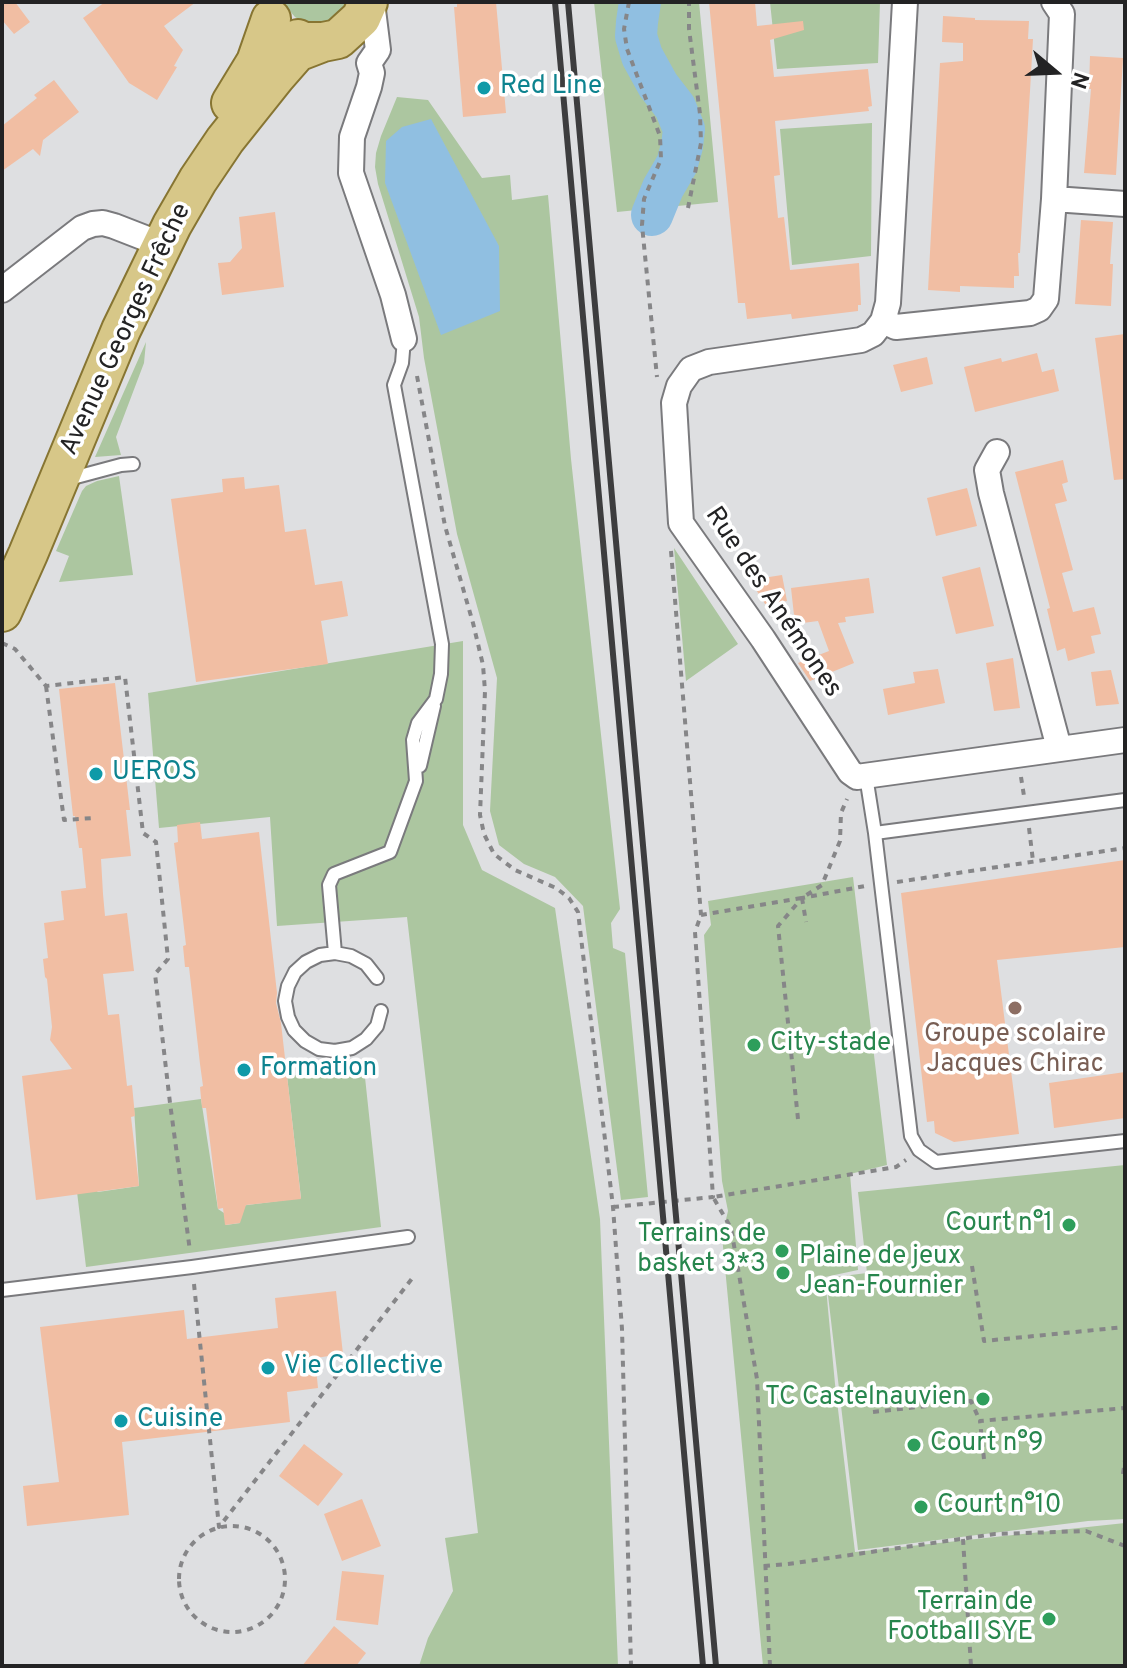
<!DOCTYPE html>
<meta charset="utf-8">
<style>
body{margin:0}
#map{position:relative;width:1127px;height:1668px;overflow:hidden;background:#dedfe1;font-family:Overpass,sans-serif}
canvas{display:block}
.frame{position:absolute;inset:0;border:4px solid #232324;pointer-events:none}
.north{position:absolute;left:1015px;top:32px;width:80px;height:80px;-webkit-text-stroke:6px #fff;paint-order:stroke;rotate:109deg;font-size:22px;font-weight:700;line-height:32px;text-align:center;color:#232324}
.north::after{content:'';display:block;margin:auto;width:28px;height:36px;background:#232324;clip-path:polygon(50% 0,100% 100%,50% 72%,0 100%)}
</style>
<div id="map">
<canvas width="1127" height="1668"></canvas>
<div class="frame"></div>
<div class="north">N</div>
</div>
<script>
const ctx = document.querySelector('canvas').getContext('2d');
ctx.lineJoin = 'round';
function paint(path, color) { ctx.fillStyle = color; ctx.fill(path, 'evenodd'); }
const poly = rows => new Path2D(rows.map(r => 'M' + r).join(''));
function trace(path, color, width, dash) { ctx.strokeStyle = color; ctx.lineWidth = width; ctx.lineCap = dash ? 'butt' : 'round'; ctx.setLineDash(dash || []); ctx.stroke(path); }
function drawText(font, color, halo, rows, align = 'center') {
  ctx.font = font + ' Overpass,sans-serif'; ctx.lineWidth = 7; ctx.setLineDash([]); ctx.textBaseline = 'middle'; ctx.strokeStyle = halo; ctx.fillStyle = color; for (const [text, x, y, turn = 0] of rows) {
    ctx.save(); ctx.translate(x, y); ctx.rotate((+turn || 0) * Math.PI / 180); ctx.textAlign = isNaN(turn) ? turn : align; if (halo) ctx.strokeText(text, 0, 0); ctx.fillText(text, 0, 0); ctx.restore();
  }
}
const green = poly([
 [285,2,351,2,327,24,305,23,295,17,288,9],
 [594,2,699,2,718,202,617,212],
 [770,2,880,2,878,63,777,69],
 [397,97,428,100,482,178,510,175,512,200,548,195,571,459,620,909,611,923,613,948,625,953,648,1197,621,1200,583,906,555,877,524,864,499,845,490,811,497,678,457,534,424,358,419,317,378,184,375,167,376,153,381,136],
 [872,123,871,256,792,265,780,129],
 [146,342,144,363,116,437,121,455,95,457],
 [119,476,133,575,59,582,69,556,56,551,82,491,86,486,97,481],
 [674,548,738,644,686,681],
 [463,641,463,825,482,870,555,908,600,1219,618,1666,419,1666,428,1638,453,1591,445,1538,478,1533,407,917,277,926,270,817,159,828,148,693],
 [853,877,887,1165,850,1174,858,1270,825,1277,835,1384,855,1552,1125,1523,1125,1666,763,1666,722,1236,728,1211,722,1181,704,935,711,925,708,901],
 [364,1068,381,1227,86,1267,75,1175,98,1192,139,1186,134,1108,201,1099,218,1209,224,1213,226,1225,240,1223,240,1206,301,1198,287,1076],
 [1125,1165,1125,1519,1088,1521,858,1550,826,1278,867,1273,858,1192]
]);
const water = poly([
 [431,119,499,246,500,311,441,335,385,183,386,141,402,127]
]);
const river = poly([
 [640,2,637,22,636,36,642,56,658,85,675,107,684,129,682,146,677,164,663,188,652,215]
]);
const building = poly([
 [2,2,15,2,30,22,14,34,2,20],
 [105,2,196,2,164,26,183,50,174,66,177,67,157,100,129,83,83,18],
 [457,2,496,2,506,113,463,117,454,7,457,7],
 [709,2,755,2,757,26,803,21,804,30,770,40,774,77,868,69,872,106,868,107,869,111,775,121,780,175,774,176,778,218,784,217,790,270,859,263,861,305,858,305,858,311,792,319,791,314,747,319,745,303,738,303],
 [943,16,975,18,975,20,1029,21,1028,39,1033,39,1030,91,1020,253,1018,253,1019,276,1014,276,1014,288,960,286,960,292,928,290,940,63,963,61,963,43,942,42],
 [1090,56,1123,58,1116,175,1084,173,1091,89,1089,89],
 [54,80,79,112,43,140,40,156,33,149,2,171,2,126,37,98,34,95],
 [275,212,284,287,222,295,218,263,230,262,242,248,239,217],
 [1081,220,1113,222,1110,264,1113,264,1111,306,1075,304],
 [1125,334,1125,479,1114,480,1095,338],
 [1037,353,1042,372,1054,369,1059,391,975,412,964,367,1001,358,1002,362],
 [927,357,933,384,901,392,893,365],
 [1063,460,1068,482,1062,484,1067,501,1055,504,1073,570,1062,573,1073,612,1094,607,1101,634,1091,636,1095,653,1068,661,1065,648,1057,651,1047,609,1050,608,1015,472],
 [244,477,245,489,279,485,285,532,306,529,315,585,342,581,348,616,321,621,328,664,196,682,171,499,223,492,222,479],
 [967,488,977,526,936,536,927,498],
 [980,567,994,626,956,634,942,577],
 [782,575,787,601,765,604,750,580],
 [869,578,874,613,845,617,846,622,838,623,854,663,810,681,798,663,829,651,818,621,795,624,791,588],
 [1013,658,1020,708,994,711,986,663],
 [938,669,945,703,888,715,883,689,915,683,913,672],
 [1111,670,1119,704,1096,706,1091,672],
 [115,683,130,810,126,810,131,856,101,859,103,894,105,916,127,913,134,971,103,974,108,1015,119,1014,127,1086,132,1085,135,1116,131,1117,139,1186,36,1200,22,1076,72,1069,50,1040,52,1027,47,979,45,977,43,959,48,958,44,923,64,920,61,891,86,888,82,848,79,848,75,816,73,816,59,689],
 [200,822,202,839,259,832,277,993,276,1003,281,1023,301,1199,246,1205,240,1223,225,1225,223,1208,218,1209,206,1108,202,1108,200,1087,203,1086,200,1064,189,967,185,967,183,946,186,945,174,843,178,842,177,825],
 [1125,860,1125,947,997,960,1019,1134,954,1142,935,1133,934,1121,927,1122,901,893],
 [1125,1072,1125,1118,1054,1128,1049,1083],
 [336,1291,343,1354,315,1358,318,1388,287,1392,290,1422,122,1442,129,1515,27,1526,23,1486,59,1482,40,1327,184,1310,187,1339,278,1328,275,1298],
 [304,1444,343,1474,318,1506,279,1476],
 [362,1499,381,1546,342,1561,324,1514],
 [342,1571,384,1575,378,1625,336,1620],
 [334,1626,366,1653,356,1666,302,1666]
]);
const path = poly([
 [629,2,624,29,627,49,660,136,661,159,644,199,642,225,657,377],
 [688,208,701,143,700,114,689,29,689,2],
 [417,376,445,526,473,623,483,665,485,691,480,815,484,834,494,854,515,870,556,888,569,898,578,912,613,1207,622,1329,631,1666],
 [671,551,701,915],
 [2,643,15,649,46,686,125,677,143,833,156,842,168,959,155,974,170,1103,190,1251],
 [46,686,64,820,94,818],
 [1021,777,1024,796],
 [1029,828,1033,861],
 [897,882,1125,848],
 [802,898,806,922],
 [798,1119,778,926,802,898,865,886],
 [613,1207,713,1197,695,932,701,915,802,898,822,885,840,841,841,813,847,799],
 [972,1266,984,1341,1125,1327],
 [194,1284,219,1527,414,1276],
 [873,1412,971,1401,980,1421],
 [984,1459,980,1421,1125,1408],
 [1123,1474,1125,1460],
 '179 1579a53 53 0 1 1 106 0a53 53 0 1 1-106 0Z',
 [963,1539,971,1666],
 [764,1566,788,1564,995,1534,1086,1531,1125,1546],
 [770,1666,757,1379,731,1228,713,1197,896,1167,906,1160]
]);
const lane = poly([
 [65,480,121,465,133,464],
 [420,766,434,706],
 [866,776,875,833,911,1136,919,1150,936,1162,1125,1141],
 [875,833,1125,800],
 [335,953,329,885,334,874,390,852,416,781,413,740,418,723,436,699,441,674,442,644,394,385,402,363,404,339],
 [377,978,366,964,351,956,335,953,320,955,306,962,295,972,288,986,285,1001,288,1017,294,1030,305,1041,319,1049,335,1051,352,1048,366,1039,377,1026,381,1011],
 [2,1290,192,1267,408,1237]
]);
const street = poly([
 [372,2,378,50,369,63,372,73,369,87,352,137,351,173,393,295,404,339],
 [905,2,888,303,883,321,873,334,861,340,709,362,691,369,679,386,674,403,681,523,763,639,850,772,857,777,1125,740],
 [1054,199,1125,204],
 [2,290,82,228,93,224,103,223,114,226,150,240],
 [883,321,896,327,1030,313,1039,309,1046,299,1054,199,1062,14,1054,2],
 [997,452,987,470,991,493,1059,748]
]);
const primary = poly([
 [298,39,303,42,323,42,338,39,361,18,368,2],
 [231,103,256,62,271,19],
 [2,612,28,554,121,330,172,225,198,180,225,140,276,76,297,52,323,42]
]);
const rail = poly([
 [555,2,703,1666],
 [568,2,716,1666]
]);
const markers = [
 [484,88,8,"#0f9aa8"],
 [96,774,8,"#0f9aa8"],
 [1015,1008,8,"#8d6e63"],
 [754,1045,8,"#2e9e5b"],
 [244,1070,8,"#0f9aa8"],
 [1069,1225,8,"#2e9e5b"],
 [782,1251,8,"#2e9e5b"],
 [783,1273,8,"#2e9e5b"],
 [268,1368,8,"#0f9aa8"],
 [983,1399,8,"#2e9e5b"],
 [121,1421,8,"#0f9aa8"],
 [914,1445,8,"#2e9e5b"],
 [921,1507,8,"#2e9e5b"],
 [1049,1619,8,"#2e9e5b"]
];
const cultureNames = [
 ["Red Line",500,88],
 ["UEROS",112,774],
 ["Formation",260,1070],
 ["Vie Collective",284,1368],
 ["Cuisine",137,1421]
];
const streetNames = [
 ["Avenue Georges Frêche",127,330,-65],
 ["Rue des Anémones",772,603,56]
];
const educationNames = [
 ["Groupe scolaire",1015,1036],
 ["Jacques Chirac",1015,1066]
];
const leisureNames = [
 ["City-stade",770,1045],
 ["Court n°1",1053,1225,"right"],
 ["Terrains de",766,1236,"right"],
 ["basket 3*3",766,1266,"right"],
 ["Plaine de jeux",799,1258],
 ["Jean-Fournier",799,1288],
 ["TC Castelnauvien",967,1399,"right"],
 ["Court n°9",930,1445],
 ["Court n°10",937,1507],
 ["Terrain de",1033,1604,"right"],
 ["Football SYE",1033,1634,"right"]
];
paint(green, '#acc6a0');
paint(water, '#90bfe1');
trace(river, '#90bfe1', 42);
paint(building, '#f1bea3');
trace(lane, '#7a7a7d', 16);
trace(street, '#7a7a7d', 28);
trace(primary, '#877532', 42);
trace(path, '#868688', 4, [6, 6]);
trace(lane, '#fff', 12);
trace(street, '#fff', 24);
trace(primary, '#d7c788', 38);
trace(rail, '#3d3d3e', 6);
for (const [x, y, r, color] of markers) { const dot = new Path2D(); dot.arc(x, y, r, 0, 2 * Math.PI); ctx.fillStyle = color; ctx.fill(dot); trace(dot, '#fff', 3); }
drawText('26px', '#0d838f', '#fff', cultureNames, 'left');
drawText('26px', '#232324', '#fff', streetNames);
drawText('26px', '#785e54', '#fff', educationNames);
drawText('26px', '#27864d', '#fff', leisureNames, 'left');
</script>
